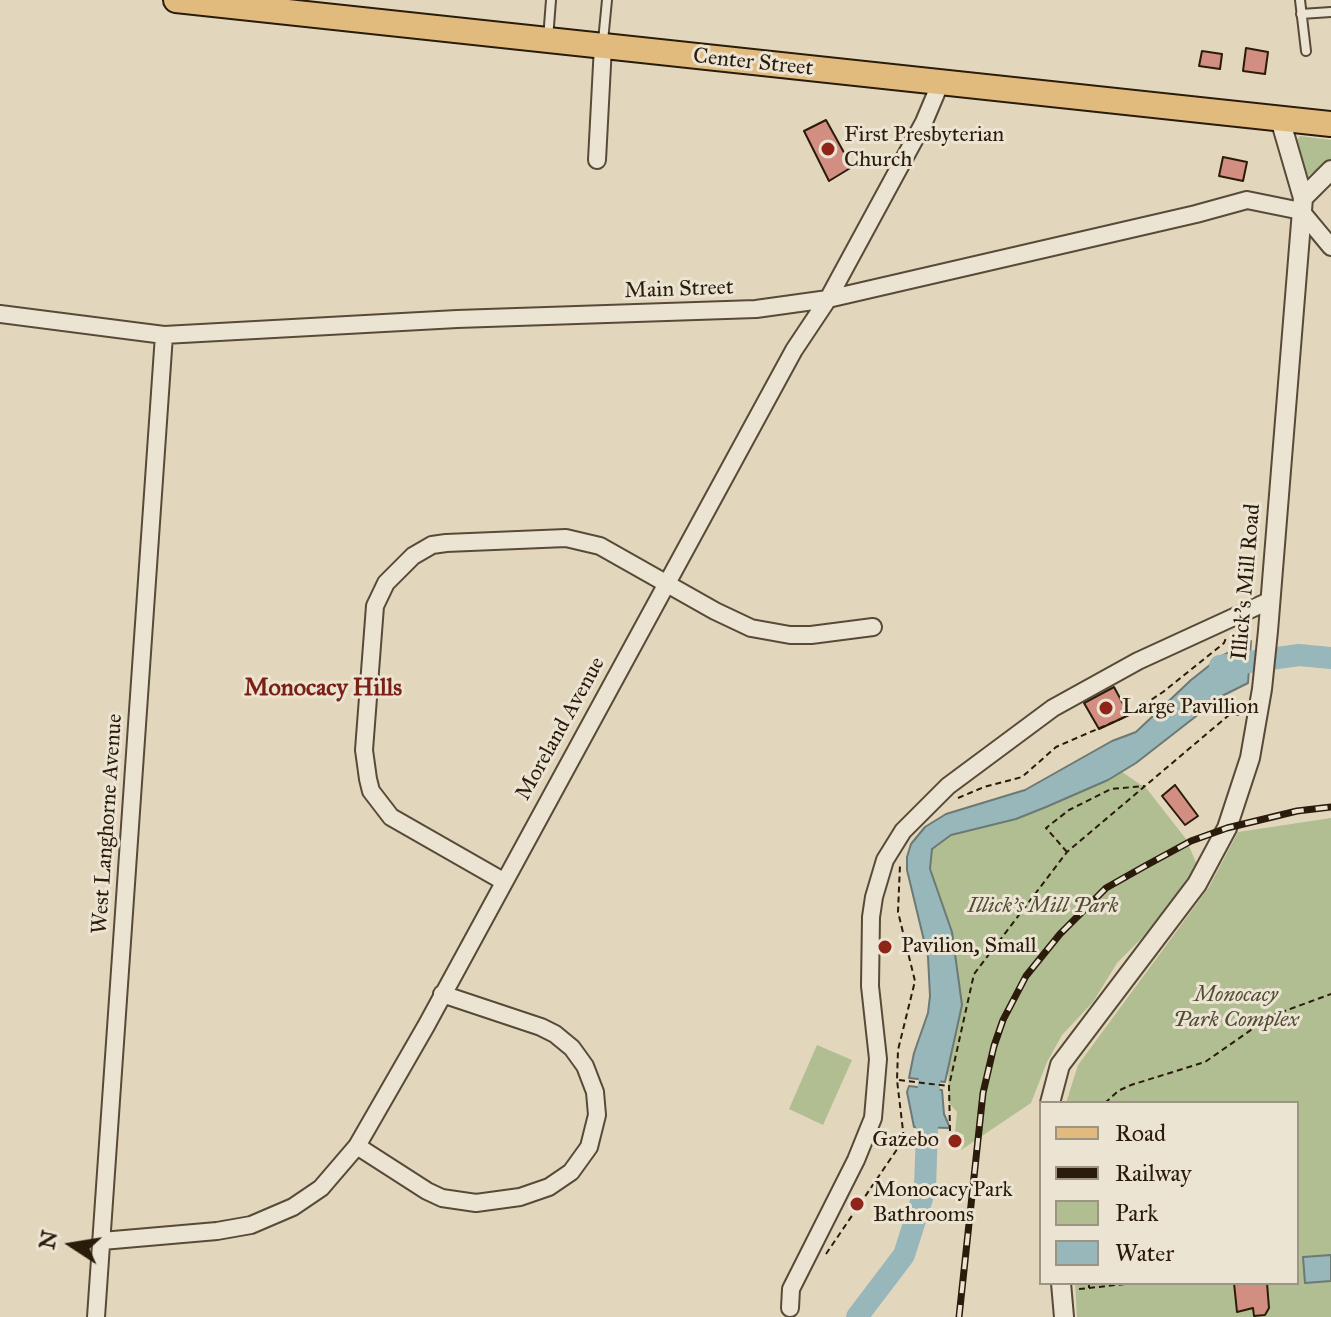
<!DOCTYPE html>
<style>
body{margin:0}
#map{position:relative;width:1331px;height:1317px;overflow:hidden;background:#e2d6bc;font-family:"IM FELL Great Primer",serif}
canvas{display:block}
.legend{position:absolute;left:1039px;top:1101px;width:260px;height:184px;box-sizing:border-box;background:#ece4d3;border:2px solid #9e9483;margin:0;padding:10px 14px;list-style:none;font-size:24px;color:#2a1b0b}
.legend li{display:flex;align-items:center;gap:16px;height:40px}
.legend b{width:40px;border:2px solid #9e9483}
.north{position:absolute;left:32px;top:1205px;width:80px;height:80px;-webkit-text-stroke:6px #ece4d3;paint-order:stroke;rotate:282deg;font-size:22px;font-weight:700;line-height:32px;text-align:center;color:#2a1b0b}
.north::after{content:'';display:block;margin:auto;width:28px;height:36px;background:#2a1b0b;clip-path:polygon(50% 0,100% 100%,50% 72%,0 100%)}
</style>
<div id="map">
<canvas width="1331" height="1317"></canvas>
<ul class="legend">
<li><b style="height:10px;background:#e1bb7e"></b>Road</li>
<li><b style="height:10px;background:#2a1b0b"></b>Railway</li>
<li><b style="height:22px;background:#b1be92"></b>Park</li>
<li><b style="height:22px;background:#98b7ba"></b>Water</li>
</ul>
<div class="north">N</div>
</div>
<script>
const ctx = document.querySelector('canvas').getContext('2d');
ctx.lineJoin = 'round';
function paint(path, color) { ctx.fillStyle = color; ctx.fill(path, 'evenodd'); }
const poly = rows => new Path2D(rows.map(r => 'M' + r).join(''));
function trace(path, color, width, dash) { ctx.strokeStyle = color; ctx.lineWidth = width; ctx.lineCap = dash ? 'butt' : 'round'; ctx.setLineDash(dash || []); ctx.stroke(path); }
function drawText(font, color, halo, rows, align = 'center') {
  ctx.font = font + ' "IM FELL Great Primer",serif'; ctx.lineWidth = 6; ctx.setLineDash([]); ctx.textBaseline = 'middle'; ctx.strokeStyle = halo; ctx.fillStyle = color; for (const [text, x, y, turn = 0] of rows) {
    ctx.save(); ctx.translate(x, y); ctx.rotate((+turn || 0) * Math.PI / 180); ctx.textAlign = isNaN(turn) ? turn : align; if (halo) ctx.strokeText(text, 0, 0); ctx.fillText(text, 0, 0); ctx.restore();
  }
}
const green = poly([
 [1300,136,1331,140,1331,159,1308,176,1296,147,1297,140],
 [1122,772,1147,789,1154,798,1186,839,1197,865,1175,897,1141,939,1117,963,1093,1002,1062,1035,1047,1062,1031,1103,961,1150,964,1135,955,1132,957,1112,949,1103,948,1069,962,1007,952,932,930,869,932,849,951,835,1046,807],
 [1331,818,1331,1317,1077,1317,1075,1283,1297,1283,1297,1103,1066,1103,1078,1065,1209,887,1238,832],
 [817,1045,852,1060,823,1125,789,1109]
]);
const water = poly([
 [1251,641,1248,683,1222,696,1136,763,1108,780,1046,807,1016,819,951,835,932,849,930,869,952,932,962,1005,945,1082,909,1078,914,1053,928,1013,930,996,928,957,907,870,907,857,911,844,925,827,946,814,1025,790,1112,741,1136,732,1191,680,1220,657,1251,641],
 [909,1086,942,1090,944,1114,950,1128,914,1127,907,1092,909,1086],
 [1331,1255,1331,1281,1305,1283,1303,1257,1331,1255]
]);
const river = poly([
 [1220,666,1299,655,1331,658],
 [857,1317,904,1255,925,1189,928,1095,932,1053]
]);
const building = poly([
 [1246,48,1268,52,1265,74,1243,71,1246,48],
 [1202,51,1222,54,1220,69,1199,66,1202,51],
 [826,120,852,167,829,181,804,131,826,120],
 [1223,157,1247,162,1243,181,1219,176,1223,157],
 [1114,687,1129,715,1099,729,1084,703,1114,687],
 [1175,785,1198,816,1185,825,1162,796,1175,785],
 [1234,1283,1267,1283,1269,1308,1265,1315,1254,1316,1253,1308,1237,1312,1234,1283]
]);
const path = poly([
 [958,798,984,787,1022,777,1056,747,1125,717,1163,692,1224,643,1226,638],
 [1067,852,1046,828,1069,810,1111,789,1144,786],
 [899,1080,948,1086],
 [1105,1103,1118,1091,1131,1085,1205,1062,1271,1016,1331,994],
 [950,1131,949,1086,974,974,1067,852,1229,715,1242,715],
 [826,1254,904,1139,897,1080,898,1050,915,981,898,912,900,865],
 [1089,1288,1134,1283],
 [1079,1289,1089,1288,1089,1283]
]);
const service = poly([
 [1300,0,1306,51],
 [1301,14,1331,12],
 [548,39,551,0],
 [603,41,607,0]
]);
const minor = poly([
 [597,160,603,46],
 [0,314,164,335,457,319,756,309,828,299,1196,214,1247,200,1301,211,1331,247],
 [503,881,391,817,371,791,368,779,364,750,375,606,386,583,413,556,432,545,446,543,566,538,600,546,715,611,751,628,790,635,811,635,873,627],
 [357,1146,427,1191,442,1198,476,1203,520,1197,549,1187,571,1172,589,1147,597,1115,595,1092,585,1066,572,1048,555,1034,541,1027,442,994],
 [102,1241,217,1231,251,1225,293,1207,321,1188,357,1146,426,1026,794,350,828,299,924,122,940,84],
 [790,1308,791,1289,856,1160,873,1118,878,1059,870,986,871,917,874,897,885,860,903,831,948,786,1053,708,1138,661,1271,600],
 [96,1317,164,335]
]);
const tertiary = poly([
 [1303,198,1331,170],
 [1050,1103,1060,1065,1197,884,1227,828,1250,758,1262,689,1268,631,1303,198,1280,119],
 [1061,1283,1064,1317]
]);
const primary = poly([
 [176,0,1331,124]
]);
const rail = poly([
 [959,1317,983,1093,994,1046,1003,1020,1026,976,1060,934,1106,888,1145,866,1191,841,1227,828,1297,811,1331,807]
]);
const markers = [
 [828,149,8,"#8f2418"],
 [1106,708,8,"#8f2418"],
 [885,947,8,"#8f2418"],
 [955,1141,8,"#8f2418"],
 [857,1204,8,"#8f2418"]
];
const streetNames = [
 ["Center Street",753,63,6],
 ["Main Street",679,290,-2],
 ["Illick's Mill Road",1247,582,-85],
 ["Moreland Avenue",561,729,-61],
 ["West Langhorne Avenue",108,824,-86]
];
const poiNames = [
 ["First Presbyterian",844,136],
 ["Church",844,161],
 ["Large Pavillion",1122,708],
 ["Pavilion, Small",901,947],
 ["Gazebo",939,1141,"right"],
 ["Monocacy Park",873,1191],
 ["Bathrooms",873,1216]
];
const parkNames = [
 ["Illick's Mill Park",1043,907],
 ["Monocacy",1236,996],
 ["Park Complex",1236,1021]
];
const neighbourhoodNames = [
 ["Monocacy Hills",323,689]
];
paint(green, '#b1be92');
paint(water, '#98b7ba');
trace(water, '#6c7974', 2);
trace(river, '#98b7ba', 22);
paint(building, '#d18e81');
trace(building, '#2a1b0b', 2);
trace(service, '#584a37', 12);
trace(minor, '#584a37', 20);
trace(tertiary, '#584a37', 22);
trace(primary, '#2a1b0b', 28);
trace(path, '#2a1b0b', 2, [6, 4]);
trace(service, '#ece4d3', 8);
trace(minor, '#ece4d3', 16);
trace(tertiary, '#ece4d3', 18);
trace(primary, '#e1bb7e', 24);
trace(rail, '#2a1b0b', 7);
trace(rail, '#ece4d3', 4, [12]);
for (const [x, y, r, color] of markers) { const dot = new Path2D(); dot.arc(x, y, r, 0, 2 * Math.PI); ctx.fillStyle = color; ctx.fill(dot); trace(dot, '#ece4d3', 3); }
drawText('22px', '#2a1b0b', '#ece4d3', streetNames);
drawText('22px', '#2a1b0b', '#ece4d3', poiNames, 'left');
drawText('italic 22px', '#524c34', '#ece4d3', parkNames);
drawText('bold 24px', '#7a1f14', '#ece4d3', neighbourhoodNames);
</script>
